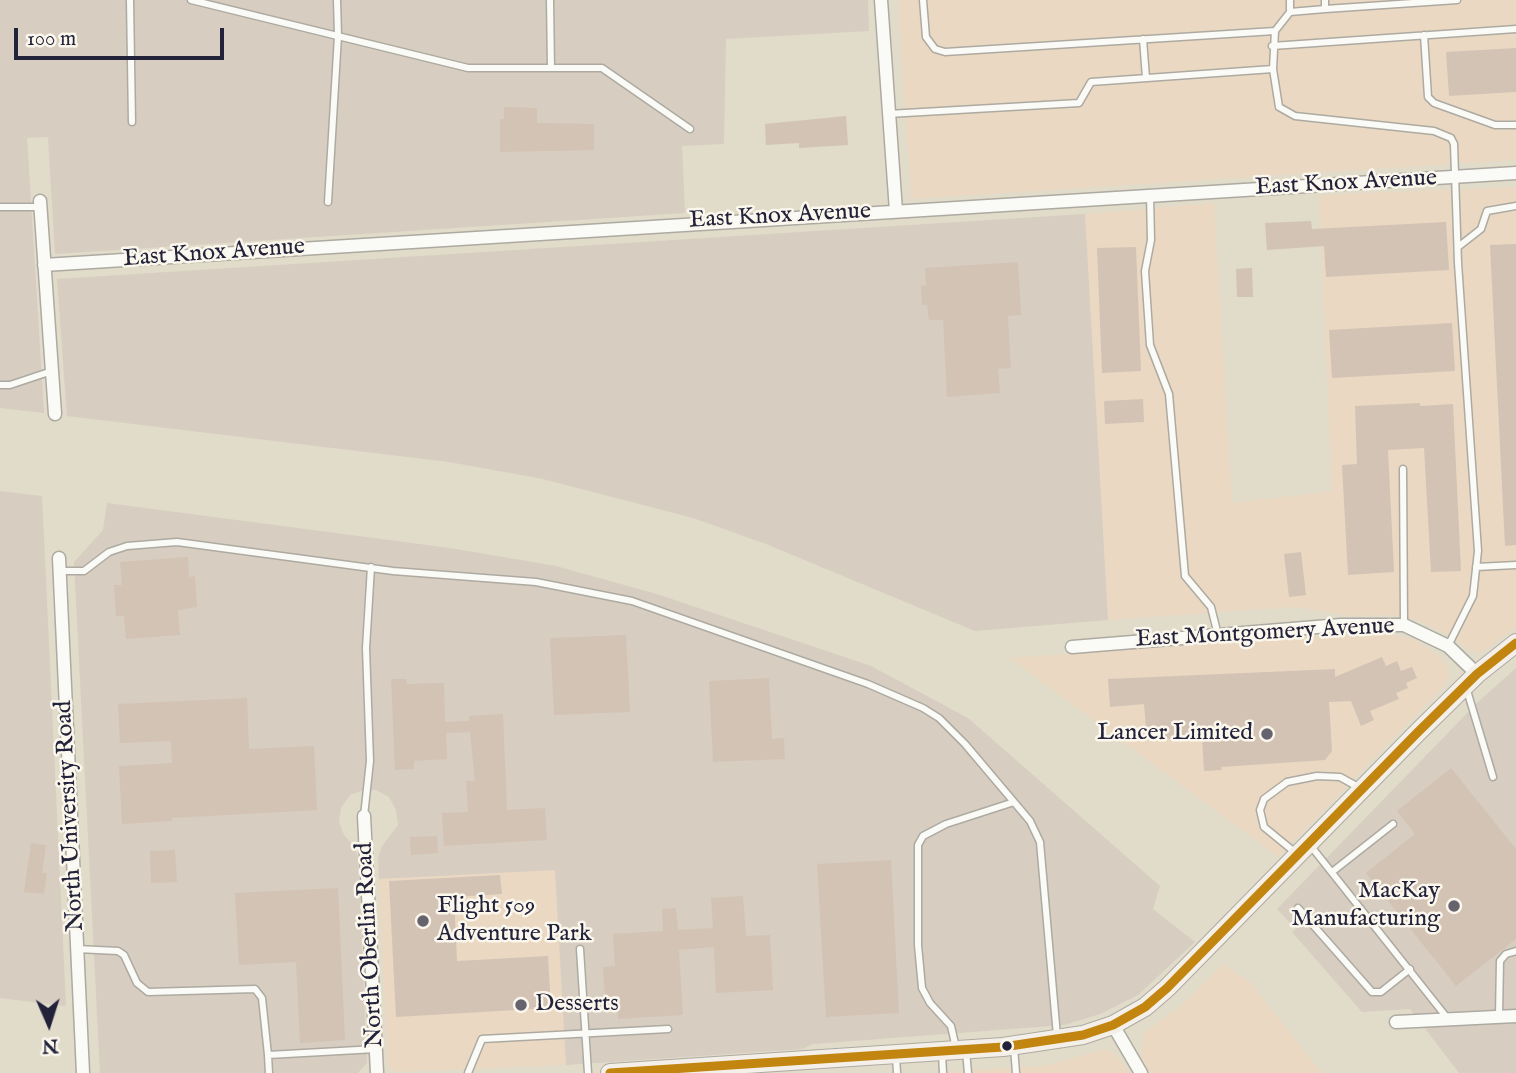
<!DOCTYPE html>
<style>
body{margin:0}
#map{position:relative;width:1516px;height:1073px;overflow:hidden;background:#e1dbc9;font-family:"IM FELL English",serif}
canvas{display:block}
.north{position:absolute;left:14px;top:989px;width:70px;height:70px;-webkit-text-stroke:5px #fbf7ec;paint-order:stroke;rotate:177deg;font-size:19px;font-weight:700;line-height:28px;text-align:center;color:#22223b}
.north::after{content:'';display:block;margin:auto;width:24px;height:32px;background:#22223b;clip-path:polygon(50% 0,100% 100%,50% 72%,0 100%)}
.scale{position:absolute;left:14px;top:28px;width:210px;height:32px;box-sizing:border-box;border:4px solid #22223b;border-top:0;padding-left:9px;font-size:21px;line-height:24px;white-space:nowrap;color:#22223b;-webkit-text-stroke:5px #fbf7ec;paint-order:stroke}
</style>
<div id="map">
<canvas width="1516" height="1073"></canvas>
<div class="north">N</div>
<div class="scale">100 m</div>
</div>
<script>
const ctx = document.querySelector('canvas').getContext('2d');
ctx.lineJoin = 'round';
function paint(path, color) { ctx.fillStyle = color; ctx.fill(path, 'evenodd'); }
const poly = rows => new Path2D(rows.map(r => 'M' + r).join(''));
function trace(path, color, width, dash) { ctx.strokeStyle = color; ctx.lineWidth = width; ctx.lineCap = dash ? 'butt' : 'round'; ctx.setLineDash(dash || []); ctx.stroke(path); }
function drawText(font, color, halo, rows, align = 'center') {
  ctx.font = font + ' "IM FELL English",serif'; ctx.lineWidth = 5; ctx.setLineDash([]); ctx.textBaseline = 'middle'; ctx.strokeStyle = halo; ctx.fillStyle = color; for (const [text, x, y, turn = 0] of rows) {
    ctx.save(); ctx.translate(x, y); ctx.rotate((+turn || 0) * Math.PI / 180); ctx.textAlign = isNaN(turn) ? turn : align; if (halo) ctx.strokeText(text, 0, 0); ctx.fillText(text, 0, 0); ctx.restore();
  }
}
const built = poly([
 [898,0,1516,0,1516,160,911,199],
 [1516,187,1516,627,1481,653,1472,652,1445,633,1416,620,1390,615,1352,616,1295,607,1108,620,1085,214,1214,203,1232,503,1332,491,1319,195],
 [1391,635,1413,639,1440,656,1448,667,1449,676,1444,686,1278,857,1010,658,1328,636],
 [555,869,566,1065,394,1072,388,1065,379,879],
 [1223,964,1250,982,1322,1073,1149,1073,1141,1055,1144,1033,1182,1005],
 [1103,1049,1113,1052,1129,1073,932,1073,1049,1065]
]);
const industrial = poly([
 [0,0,868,0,869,31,726,39,724,144,682,146,685,213,55,254,48,137,27,138,44,413,0,408],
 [1085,214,1108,620,975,631,766,544,693,518,543,479,449,462,67,416,57,279],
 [0,491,42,496,66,1006,0,998],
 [107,503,450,548,556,566,660,595,871,666,968,718,1160,886,1153,909,1195,942,1138,995,1100,1014,1064,1025,813,1044,803,1049,566,1065,555,870,379,879,378,858,382,846,398,825,396,810,389,797,376,790,364,790,350,795,341,808,339,822,344,835,354,846,358,858,367,1063,358,1073,100,1073,74,562,103,530],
 [1516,668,1516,1073,1459,1073,1410,1009,1362,1012,1292,932,1296,929,1277,909,1478,702]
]);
const building = poly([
 [1516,48,1516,92,1449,96,1446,52],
 [504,107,537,108,537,123,594,124,594,150,500,152,500,119,504,119],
 [846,116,848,145,799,148,799,143,766,145,765,124],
 [1311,221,1312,229,1446,222,1449,270,1326,277,1324,246,1267,250,1265,223],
 [1516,244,1516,545,1505,546,1490,245],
 [1136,247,1141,371,1102,373,1097,248],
 [1018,262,1021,315,1008,316,1011,368,998,369,1000,393,947,397,943,320,929,320,927,305,922,305,921,286,926,285,925,268],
 [1252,268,1253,297,1237,297,1236,269],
 [1452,323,1455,371,1332,378,1329,330],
 [1143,399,1144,422,1105,424,1104,401],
 [1420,403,1420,406,1453,404,1461,571,1431,572,1424,448,1388,450,1394,572,1348,575,1342,465,1357,464,1355,406],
 [1301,552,1306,595,1289,597,1284,554],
 [188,557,189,577,195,576,197,607,178,610,180,635,126,639,124,616,116,616,114,585,122,585,120,562],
 [626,635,630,712,554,715,550,638],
 [1382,657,1386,666,1397,661,1401,671,1412,667,1417,678,1406,683,1408,688,1396,693,1399,699,1370,711,1374,720,1361,726,1351,701,1329,702,1332,751,1325,760,1221,767,1222,770,1204,771,1202,737,1147,740,1144,704,1110,707,1108,679,1335,669,1335,677],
 [769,678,772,739,784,738,785,759,713,762,709,681],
 [391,679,406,679,407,684,444,683,445,722,469,721,469,716,503,714,507,810,545,808,547,840,444,846,442,813,468,812,466,781,475,781,470,732,446,733,447,759,414,761,414,769,395,770],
 [247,698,249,749,314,746,317,810,172,818,172,821,122,824,119,766,172,763,171,741,120,743,118,704],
 [1451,768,1516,849,1516,939,1456,986,1366,873,1415,834,1397,811],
 [437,836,438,853,411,855,410,837],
 [31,843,46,845,42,873,47,873,44,894,24,892],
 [175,850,177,882,151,883,150,851],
 [891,860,899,1013,826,1017,817,864],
 [500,875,502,894,454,897,457,961,548,956,551,1008,396,1017,389,881],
 [338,888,345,1040,300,1043,296,962,239,965,235,893],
 [743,896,746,936,770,935,773,990,716,993,714,947,679,950,683,1015,618,1019,617,996,605,997,603,967,615,966,613,934,663,931,662,909,676,908,678,930,713,928,711,898]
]);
const lane = poly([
 [130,0,132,122],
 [191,0,468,68,602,68,690,129],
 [550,0,551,68],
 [923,0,926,37,935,49,945,52,1275,31],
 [1290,0,1290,12],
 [1325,0,1325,9,1457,0],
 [1325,9,1290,12,1275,31,1273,69,1279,107,1295,116,1434,131,1451,138,1454,144,1458,263,1478,551,1473,596,1448,646],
 [1424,35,1428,97,1434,103,1495,125,1516,125],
 [1143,39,1146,78],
 [1272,46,1516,29],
 [888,114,1079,103,1091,82,1273,69],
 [1150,195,1151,240,1145,271,1150,345,1169,394,1185,576,1211,607,1218,635],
 [328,202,338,36,337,0],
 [0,207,41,207],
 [1458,247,1481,229,1487,211,1516,206],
 [0,385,10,385,52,371],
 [1403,469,1404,625],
 [1476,567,1516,565],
 [60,571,84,571,109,552,127,546,177,542,393,571,536,582,632,601,868,684,923,708,939,718,965,744,1030,821,1040,842,1057,1036],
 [1466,687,1493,777],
 [364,816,370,761,366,648,371,567],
 [1310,845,1448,1019],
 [1297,854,1264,827,1260,810,1264,799,1287,782,1317,776,1340,777,1360,788],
 [1332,872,1393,824],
 [1298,908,1372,992,1381,992,1410,969],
 [77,949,118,951,124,955,137,983,148,992,255,989,262,998,268,1055],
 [580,949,588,1073],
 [1499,1016,1500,961,1506,954,1516,951],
 [1014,1047,1016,1073],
 [956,1048,951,1026,930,1003,922,988,918,945,918,845,923,836,946,824,1014,802],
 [966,1051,968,1073],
 [942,1054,943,1073],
 [896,1056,897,1073],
 [269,1073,268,1055,376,1049],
 [468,1073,482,1039,668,1029]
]);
const street = poly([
 [881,0,896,211],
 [40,201,55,414],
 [44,265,1516,173],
 [59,558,83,1073],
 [1072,647,1341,625,1404,625,1448,646,1477,674],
 [364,816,377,1073],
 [1396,1022,1516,1016],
 [1113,1025,1141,1073]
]);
const secondary = poly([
 [610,1073,1003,1047,1083,1035,1113,1025,1145,1007,1167,988,1418,732,1477,674,1516,643]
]);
const bus1 = poly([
 [610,1073,1003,1047,1083,1035,1113,1025,1145,1007,1167,988,1418,732,1477,674,1516,643]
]);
const markers = [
 [1267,734,7,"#65636d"],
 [1454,906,7,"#65636d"],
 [423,921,7,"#65636d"],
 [521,1005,7,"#65636d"],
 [1007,1046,6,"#22223b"]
];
const streetNames = [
 ["East Knox Avenue",1346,184,-3],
 ["East Knox Avenue",780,217,-3],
 ["East Knox Avenue",214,254,-4],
 ["East Montgomery Avenue",1265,634,-3],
 ["North University Road",71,816,-93],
 ["North Oberlin Road",371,945,-93]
];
const poiNames = [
 ["Lancer Limited",1253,734],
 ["MacKay",1440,892],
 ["Manufacturing",1440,920],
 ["Flight 509",437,907,"left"],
 ["Adventure Park",437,935,"left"],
 ["Desserts",535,1005,"left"]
];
paint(built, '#ead8c2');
paint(industrial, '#d7cdc1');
paint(building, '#d3c3b5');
trace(lane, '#adaaa1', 9);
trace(street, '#adaaa1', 15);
trace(secondary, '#adaaa1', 20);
trace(lane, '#fafaf7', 6);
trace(street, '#fafaf7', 12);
trace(secondary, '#f4f0e9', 18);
trace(bus1, '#c2850f', 9);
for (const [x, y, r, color] of markers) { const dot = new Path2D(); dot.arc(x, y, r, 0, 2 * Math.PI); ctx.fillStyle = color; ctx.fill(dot); trace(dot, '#fbf7ec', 2.5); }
drawText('24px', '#22223b', '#fbf7ec', streetNames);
drawText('24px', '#22223b', '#fbf7ec', poiNames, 'right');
</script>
